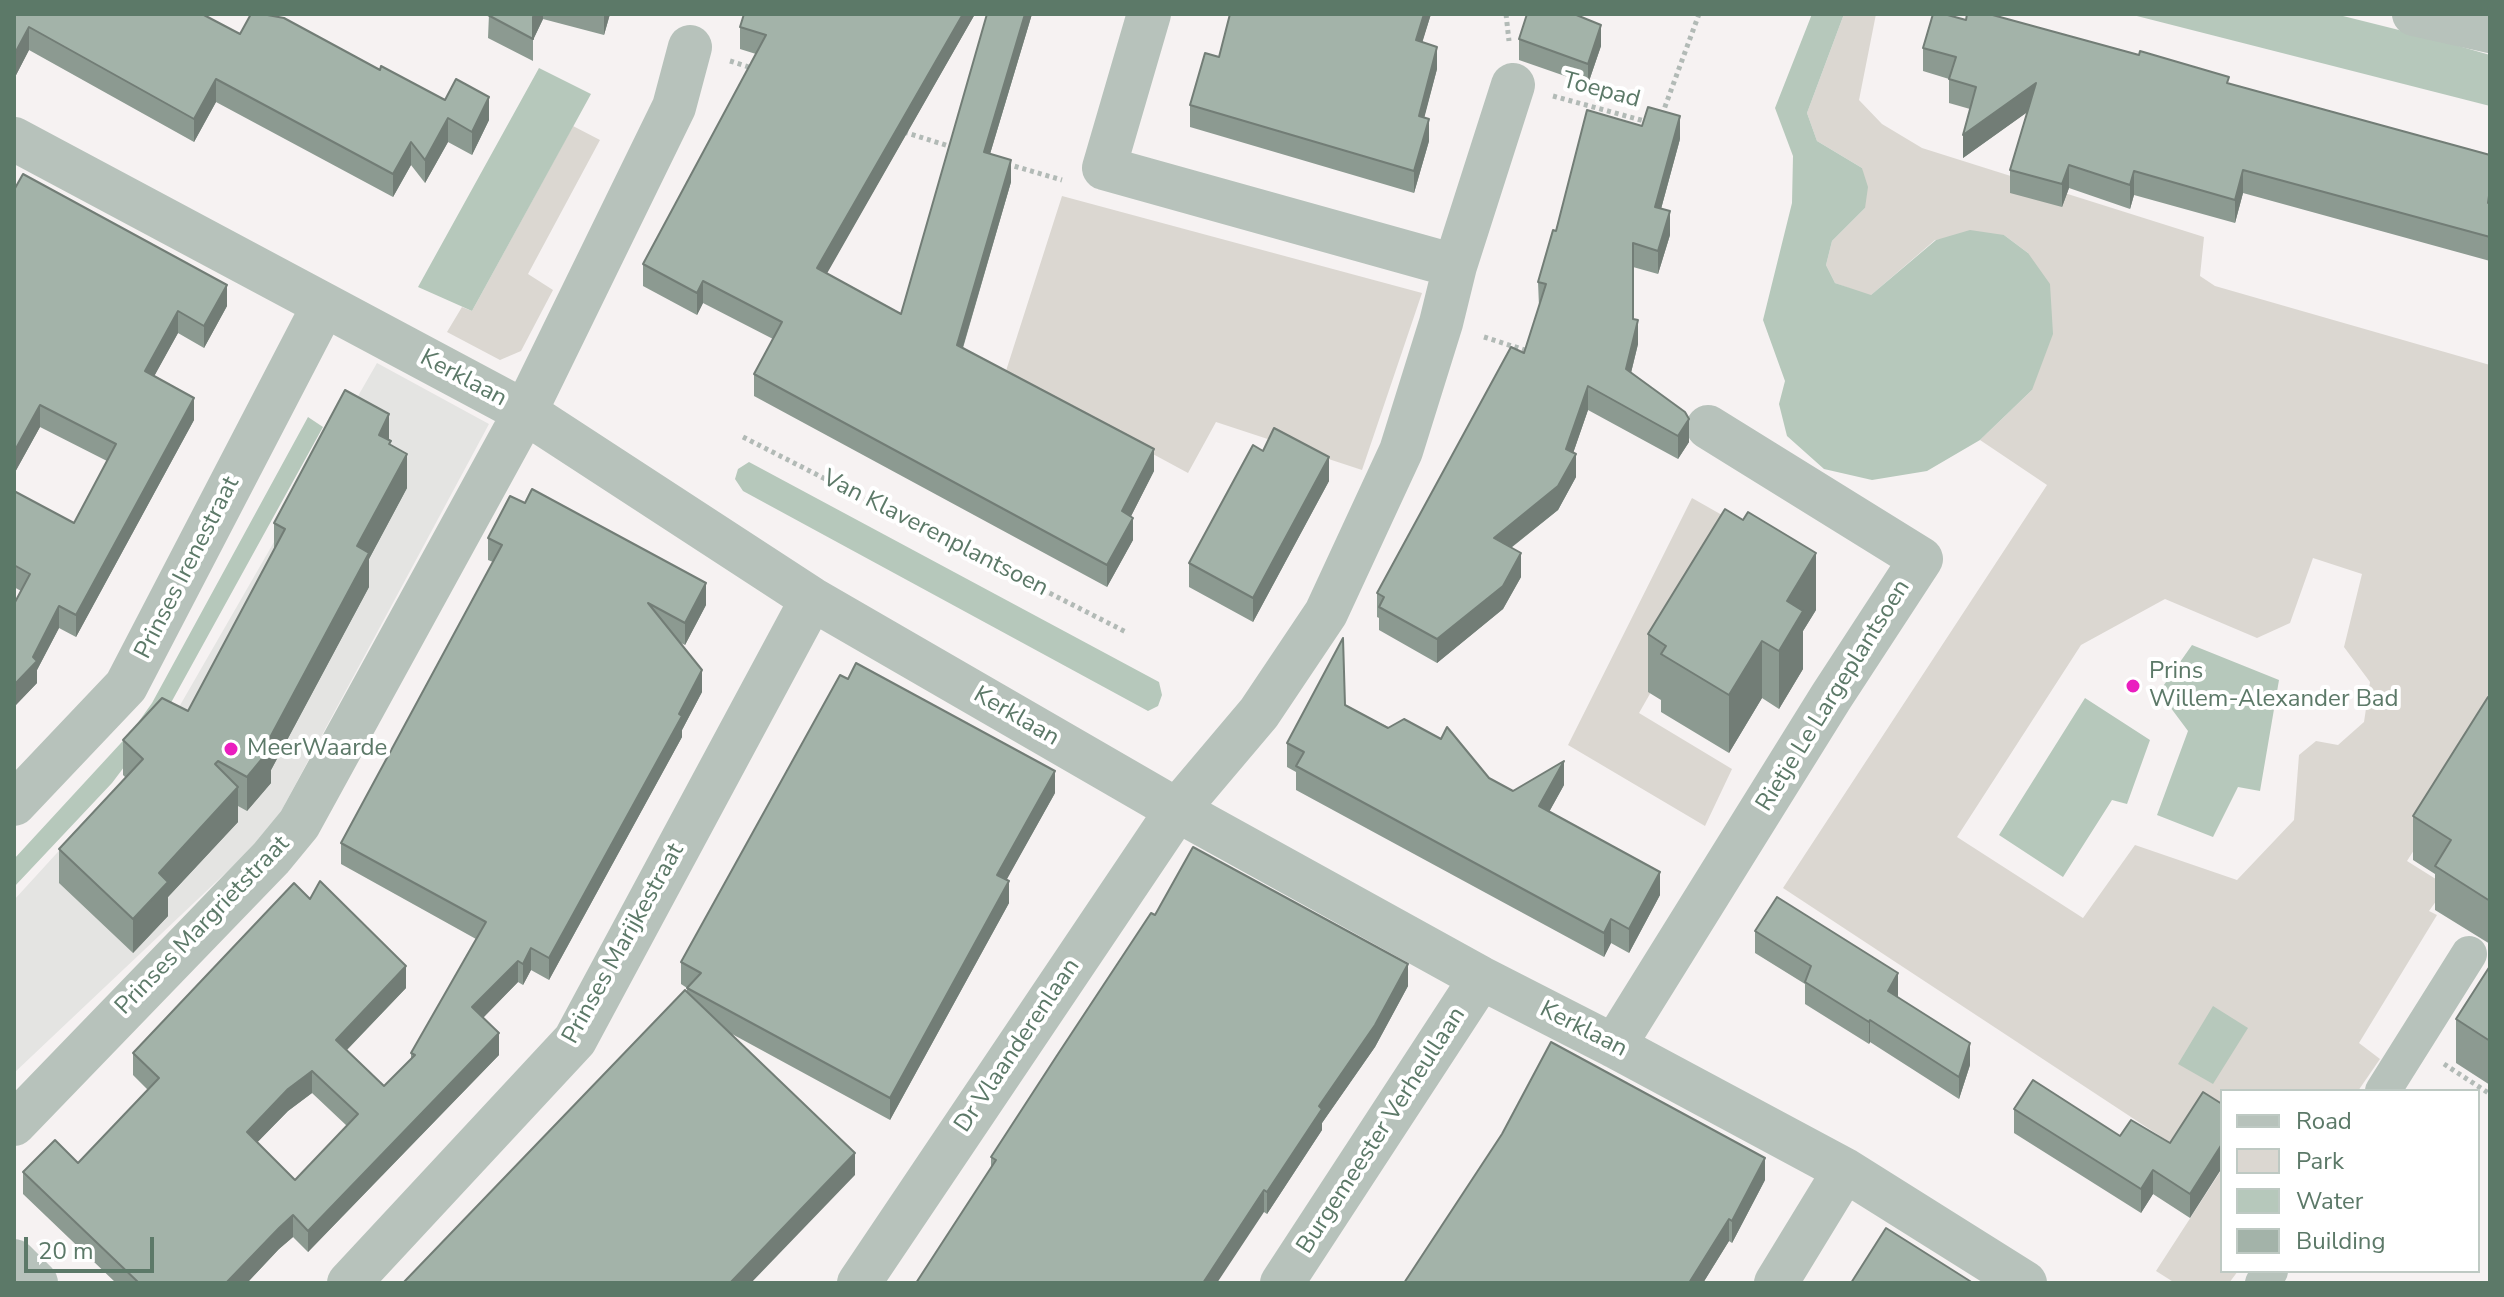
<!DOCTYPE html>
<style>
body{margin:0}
#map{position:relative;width:2504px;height:1297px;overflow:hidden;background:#f6f2f2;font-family:"Nunito Sans",sans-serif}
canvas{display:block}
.frame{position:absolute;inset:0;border:16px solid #5c7968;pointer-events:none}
.legend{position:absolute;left:2220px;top:1089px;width:260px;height:184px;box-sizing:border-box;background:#fff;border:2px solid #bec9c3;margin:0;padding:10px 14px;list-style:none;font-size:24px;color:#5c7968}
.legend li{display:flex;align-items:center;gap:16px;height:40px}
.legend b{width:40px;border:2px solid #bec9c3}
.scale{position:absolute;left:24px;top:1237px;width:130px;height:36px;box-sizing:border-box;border:4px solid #5c7968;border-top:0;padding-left:10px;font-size:24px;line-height:28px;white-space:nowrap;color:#5c7968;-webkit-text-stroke:6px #fff;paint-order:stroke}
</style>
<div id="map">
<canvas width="2504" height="1297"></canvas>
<div class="frame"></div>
<ul class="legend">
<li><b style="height:10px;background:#b7c2bb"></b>Road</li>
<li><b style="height:22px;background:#dbd7d1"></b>Park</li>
<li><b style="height:22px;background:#b6c8bb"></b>Water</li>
<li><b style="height:22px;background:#a3b3a9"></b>Building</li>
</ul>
<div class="scale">20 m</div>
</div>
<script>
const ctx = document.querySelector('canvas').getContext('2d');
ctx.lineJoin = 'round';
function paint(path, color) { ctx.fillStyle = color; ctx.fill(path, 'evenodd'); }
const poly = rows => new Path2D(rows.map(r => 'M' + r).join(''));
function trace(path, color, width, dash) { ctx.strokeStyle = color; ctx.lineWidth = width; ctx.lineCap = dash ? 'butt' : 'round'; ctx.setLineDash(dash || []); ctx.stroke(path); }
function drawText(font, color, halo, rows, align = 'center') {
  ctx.font = font + ' "Nunito Sans",sans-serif'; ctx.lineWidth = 8; ctx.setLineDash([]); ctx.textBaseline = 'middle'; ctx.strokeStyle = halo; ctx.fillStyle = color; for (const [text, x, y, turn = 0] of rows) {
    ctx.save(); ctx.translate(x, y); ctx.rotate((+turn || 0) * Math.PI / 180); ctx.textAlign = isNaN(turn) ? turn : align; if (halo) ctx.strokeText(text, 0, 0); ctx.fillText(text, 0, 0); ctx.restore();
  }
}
const built = poly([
 [377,363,489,424,271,830,14,1073,14,900,120,784,175,714]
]);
const green = poly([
 [1844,14,1876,14,1859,100,1882,124,1922,148,2204,237,2200,276,2215,286,2490,365,2490,738,2487,736,2407,861,2447,886,2429,911,2437,915,2359,1043,2380,1059,2358,1091,2222,1091,2222,1113,2172,1144,1783,888,2047,485,1980,440,2032,390,2028,253,2004,235,1935,240,1870,296,1835,283,1826,265,1832,241,1865,208,1862,168,1817,141,1807,113],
 [2313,558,2362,574,2344,647,2370,682,2364,722,2338,745,2316,741,2299,755,2294,820,2237,880,2135,845,2083,918,1957,837,2081,645,2165,599,2257,638,2290,623],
 [573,126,600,140,528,274,553,290,521,351,500,360,447,332,462,307,472,311],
 [1062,196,1422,293,1362,470,1216,422,1188,473,1005,374],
 [1692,498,1759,536,1731,552,1639,713,1732,769,1705,826,1568,745],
 [2222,1169,2222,1271,2238,1271,2229,1283,2175,1283,2156,1271]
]);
const water = poly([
 [1812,14,1844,14,1807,113,1817,141,1862,168,1868,187,1865,208,1832,241,1826,265,1835,283,1871,295,1936,240,1970,230,2004,235,2028,253,2050,284,2053,334,2032,390,1980,440,1927,471,1872,480,1824,469,1787,436,1779,404,1785,381,1763,320,1792,203,1793,156,1775,108],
 [2129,14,2335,14,2431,38,2490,55,2490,106],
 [539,68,591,94,472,311,418,287],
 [308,417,323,427,167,710,112,783,14,887,14,859,132,731,152,703],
 [749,462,1159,682,1162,695,1158,706,1148,711,743,491,735,479,738,469],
 [2192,645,2279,680,2260,791,2238,787,2213,837,2157,815,2188,731,2159,692],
 [2085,698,2150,740,2127,804,2112,800,2063,877,1999,835],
 [2213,1006,2248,1028,2213,1084,2178,1064]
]);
const path = poly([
 [1506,14,1509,41],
 [730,61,755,69],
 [1553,96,1648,122],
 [1662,115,1699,14],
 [904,132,955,148],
 [1007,164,1062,180],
 [1484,337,1531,352],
 [743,437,1126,632],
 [2444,1064,2490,1094]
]);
const pedestrian = poly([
 [2383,1091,2469,954],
 [2263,1283,2270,1271]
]);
const minor = poly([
 [1149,14,1104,168,1455,266],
 [2414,14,2490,31],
 [14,139,525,412,812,599,1177,810,1481,978,1614,1046,1845,1170,2025,1283],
 [14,804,126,686,324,305],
 [1614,1046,1831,697,1921,559,1708,427],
 [14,1124,271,858,299,824,525,412,674,107,690,47],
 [14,1261,36,1283],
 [349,1283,575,1040,812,599],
 [859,1283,1177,810,1259,713,1326,613,1401,451,1441,323,1455,266,1513,85],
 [1282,1283,1481,978],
 [1776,1283,1845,1170]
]);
const wall = poly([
 [14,14,240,34,380,70,489,120,472,155,448,142,425,183,411,165,393,197,216,102,194,142,29,50,14,79],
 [489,14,610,14,604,35,543,19,533,40,533,61,488,38],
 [744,14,975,14,826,274,901,314,987,14,1032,14,990,154,1011,182,963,348,1154,471,1131,516,1133,540,1107,587,754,396,754,374,773,339,703,303,697,315,643,286,643,264,756,54,740,49,740,27],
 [1431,14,1422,42,1437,69,1424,117,1429,141,1414,193,1190,127,1190,105],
 [1527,14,1580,14,1579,17,1601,46,1588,84,1519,60,1519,39],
 [1966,20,2229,84,2490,155,2490,261,2243,193,2235,223,2134,195,2130,209,2069,188,2062,207,2010,193,2010,170,2027,112,1963,158,1970,109,1949,103,1949,79,1923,71,1923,48],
 [1680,139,1661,209,1670,235,1658,274,1633,267,1633,319,1638,344,1631,373,1689,442,1678,459,1588,410,1573,453,1576,477,1558,510,1511,548,1521,577,1503,609,1437,663,1379,630,1379,618,1377,617,1377,593,1524,353,1539,306,1538,282,1556,231],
 [14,190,227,306,204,348,178,333,154,376,194,420,76,637,59,628,37,670,37,683,14,707,14,604,21,591,14,587,14,491,74,523,107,461,40,427,14,474],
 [389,440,407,488,369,559,369,587,271,770,271,783,247,811,238,806,238,822,168,897,168,916,133,953,59,883,59,849,126,778,123,775,123,740,188,711,274,549,274,523],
 [1263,451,1329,481,1253,622,1189,587,1189,563],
 [488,538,706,605,685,645,679,642,702,692,682,730,682,737,549,980,531,970,523,985,518,982,483,1018,499,1055,308,1252,293,1237,279,1249,247,1283,116,1283,23,1194,23,1172,78,1163,148,1090,133,1075,133,1053,310,899,406,988,347,1050,384,1086,411,1059,411,1053,476,939,341,864,341,843,493,562,488,560],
 [312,1093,347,1126,295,1180,257,1142,288,1111],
 [1816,610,1803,631,1803,669,1779,709,1762,698,1729,753,1661,712,1661,700,1648,692,1648,634],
 [2490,698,2490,944,2435,910,2435,874,2413,860,2413,816],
 [1345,705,1513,791,1564,785,1549,812,1660,895,1629,953,1611,943,1604,957,1296,790,1296,772,1287,767,1287,743],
 [1055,793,1006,880,1009,903,890,1120,732,1034,855,1175,687,991,687,988,681,984,681,962],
 [1155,915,1408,986,1375,1047,1322,1123,1322,1130,1267,1214,1264,1212,991,1168,991,1157],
 [1755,931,1898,996,1898,997,1970,1065,1959,1099,1870,1042,1869,1044,1805,1004,1805,984,1755,953],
 [2490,966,2490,1085,2456,1063,2456,1019],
 [2203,1092,2190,1218,2153,1194,2141,1213,2014,1133,2014,1109,2120,1136,2170,1143],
 [1765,1180,1732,1243,1729,1241,1703,1283,1404,1283]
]);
const shadedWall = poly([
 [534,14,543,14,543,19,533,40,533,17],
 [604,14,610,14,604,35],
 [963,14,975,14,817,291,817,268],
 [1025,14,1032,14,984,174,984,152],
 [1424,14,1431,14,1416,63,1416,40],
 [1601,25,1601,46,1588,84,1588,64],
 [29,27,29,50,14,79,14,55],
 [1437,47,1437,69,1419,138,1419,116],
 [216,79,216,102,194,142,194,119],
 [2036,83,2036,106,1963,158,1963,135],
 [489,97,489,120,472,155,472,132],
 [1680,116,1680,139,1655,231,1655,207],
 [448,118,448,142,425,183,425,160],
 [1429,119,1429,141,1414,193,1414,171],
 [411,142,411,165,393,197,393,174],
 [1011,160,1011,182,957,367,957,345],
 [2069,165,2069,188,2062,207,2062,184],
 [2243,170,2243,193,2235,223,2235,200],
 [2134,171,2134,195,2130,209,2130,185],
 [1670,211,1670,235,1658,274,1658,251],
 [703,281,703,303,697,315,697,293],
 [227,285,227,306,204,348,204,326],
 [178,311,178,333,145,393,145,371],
 [1638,320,1638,344,1626,393,1626,369],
 [1588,386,1588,410,1568,468,1576,454,1576,477,1558,510,1494,561,1494,538,1566,449],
 [194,398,194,420,76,637,76,615],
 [40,405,40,427,14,474,14,452],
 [389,414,389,448,379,435],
 [1689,419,1689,442,1678,459,1678,436],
 [1154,449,1154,471,1122,534,1122,511],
 [407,454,407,488,369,559,369,587,271,770,271,783,247,811,247,777,357,546],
 [1329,457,1329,481,1253,622,1253,598],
 [1133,518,1133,540,1107,587,1107,565],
 [1521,553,1521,577,1503,609,1437,663,1437,639],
 [1816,553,1816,610,1803,631,1803,669,1779,709,1779,651,1787,601],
 [706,583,706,605,685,645,685,623],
 [59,606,59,628,37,670,37,683,14,707,14,685,33,657],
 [1762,641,1762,698,1729,753,1729,695],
 [702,670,702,692,682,730,682,737,549,980,549,958],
 [1564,761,1564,785,1539,830,1539,806],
 [1055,771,1055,793,997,897,997,875],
 [238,787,238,822,168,897,168,916,133,953,133,919,159,873],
 [1660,872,1660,895,1629,953,1629,929],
 [1009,881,1009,903,890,1120,890,1098],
 [1611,919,1611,943,1604,957,1604,933],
 [531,948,531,970,523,985,523,964],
 [518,961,518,982,472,1029,472,1007],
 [1408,964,1408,986,1375,1047,1322,1123,1322,1130,1267,1214,1267,1192,1319,1106],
 [406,966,406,988,336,1061,336,1040],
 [1898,973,1898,996,1888,1013,1888,991],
 [1870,1020,1870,1042,1869,1044,1869,1022],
 [499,1033,499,1055,308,1252,308,1231],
 [1970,1043,1970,1065,1959,1099,1959,1077],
 [312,1071,312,1093,288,1111,247,1153,247,1132,288,1089],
 [2222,1144,2222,1168,2190,1218,2190,1194],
 [855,1153,855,1175,751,1283,730,1283],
 [1765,1158,1765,1180,1732,1243,1732,1221],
 [2153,1170,2153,1194,2141,1213,2141,1189],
 [1264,1190,1264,1212,1217,1283,1203,1283],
 [293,1215,293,1237,279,1249,247,1283,226,1283,279,1228],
 [1729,1219,1729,1241,1703,1283,1689,1283]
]);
const building = poly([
 [14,14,202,14,240,34,251,14,262,14,284,18,380,70,381,66,445,100,456,79,489,97,472,132,448,118,425,160,411,142,393,174,216,79,194,119,29,27,14,55,14,14],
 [489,14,534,14,533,17,533,39,488,15,489,14],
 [744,14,963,14,817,268,901,314,987,14,1025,14,984,152,1011,160,957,345,1154,449,1122,511,1133,518,1107,565,754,374,782,322,703,281,697,293,643,264,766,35,740,27,744,14],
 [1230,14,1424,14,1416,40,1437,47,1419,116,1429,119,1414,171,1190,105,1205,53,1219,57,1230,14],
 [1527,14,1574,14,1601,25,1588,64,1519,39,1527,14],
 [1933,14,1944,14,1966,20,1967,14,1989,14,2139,55,2140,51,2229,77,2227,83,2490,155,2490,189,2488,203,2490,203,2490,237,2243,170,2235,200,2134,171,2130,185,2069,165,2062,184,2010,170,2036,83,1963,135,1976,87,1949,79,1956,57,1923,48,1933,14],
 [1648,107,1680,116,1655,207,1670,211,1658,251,1633,243,1633,319,1638,320,1626,369,1685,412,1689,419,1678,436,1588,386,1566,449,1576,454,1558,486,1494,538,1521,553,1503,586,1437,639,1379,607,1384,597,1377,593,1511,347,1524,353,1546,284,1538,282,1553,230,1556,231,1587,110,1642,126,1648,107],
 [23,174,227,285,204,326,178,311,145,371,194,398,76,615,59,606,33,657,37,661,14,685,14,604,30,574,14,565,14,491,74,523,116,444,40,405,14,452,14,190,23,174],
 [345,390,389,414,379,435,391,441,389,444,407,454,357,546,369,553,266,745,271,748,247,777,218,761,215,764,238,787,159,873,168,882,133,919,59,849,143,759,123,740,162,698,188,711,285,529,274,523,345,390],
 [1274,428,1329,457,1253,598,1189,563,1253,445,1263,451,1274,428],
 [532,489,706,583,685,623,648,603,702,670,679,714,682,716,549,958,531,948,523,964,518,961,472,1007,499,1033,308,1231,293,1215,279,1228,226,1283,139,1283,23,1172,55,1140,78,1163,159,1078,133,1053,294,883,310,899,320,881,406,966,336,1040,384,1086,415,1055,411,1053,486,922,341,843,502,545,488,538,510,496,525,503,532,489],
 [312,1071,358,1114,295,1180,247,1132,288,1089,312,1071],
 [1725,509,1743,520,1748,512,1816,553,1787,601,1803,611,1779,651,1762,641,1729,695,1661,654,1666,646,1648,634,1725,509],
 [1343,638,1345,705,1388,728,1404,719,1441,739,1447,727,1489,778,1513,791,1564,761,1539,806,1660,872,1629,929,1611,919,1604,933,1296,766,1304,752,1287,743,1343,638],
 [856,663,1055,771,997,875,1009,881,890,1098,687,988,701,973,681,962,840,675,848,679,856,663],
 [2488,697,2490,698,2490,901,2435,866,2451,840,2413,816,2488,697],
 [1193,847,1408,964,1375,1025,1319,1106,1322,1109,1267,1192,1264,1190,1203,1283,916,1283,996,1160,991,1157,1056,1057,1151,913,1155,915,1193,847],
 [1777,897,1898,973,1888,991,1970,1043,1959,1077,1870,1020,1869,1022,1805,982,1811,966,1755,931,1777,897],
 [2490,966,2490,1041,2456,1019,2490,966],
 [685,990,855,1153,730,1283,403,1283,685,990],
 [1551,1042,1765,1158,1732,1221,1729,1219,1689,1283,1404,1283,1502,1134,1551,1042],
 [2033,1080,2120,1136,2131,1120,2170,1143,2203,1092,2222,1104,2222,1144,2190,1194,2153,1170,2141,1189,2014,1109,2033,1080],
 [1886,1228,1973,1283,1851,1283,1886,1228]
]);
const markers = [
 [2133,686,8,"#ea1ebf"],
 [231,749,8,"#ea1ebf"]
];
const streetNames = [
 ["Toepad",1601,91,15],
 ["Kerklaan",463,379,28],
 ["Van Klaverenplantsoen",935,534,27],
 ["Prinses Irenestraat",188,568,-63],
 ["Rietje Le Largeplantsoen",1834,696,-58],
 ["Kerklaan",1016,717,30],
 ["Prinses Margrietstraat",203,926,-46],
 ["Prinses Marijkestraat",624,944,-61],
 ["Kerklaan",1583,1030,27],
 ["Dr Vlaanderenlaan",1018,1046,-56],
 ["Burgemeester Verheullaan",1382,1131,-57]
];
const poiNames = [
 ["Prins",2149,672],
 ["Willem-Alexander Bad",2149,700],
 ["MeerWaarde",247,749]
];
paint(built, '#e4e4e2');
paint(green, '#dbd7d1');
paint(water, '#b6c8bb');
trace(path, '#b2bab6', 5, [4, 4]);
trace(pedestrian, '#b7c2bb', 36);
trace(minor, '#b7c2bb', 44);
paint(wall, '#8c9a91');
paint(shadedWall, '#727d76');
paint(building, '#a3b3a9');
trace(building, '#727d76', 2);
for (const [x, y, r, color] of markers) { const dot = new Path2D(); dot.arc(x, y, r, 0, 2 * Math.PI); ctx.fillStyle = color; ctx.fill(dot); trace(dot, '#fff', 3); }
drawText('24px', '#5c7968', '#fff', streetNames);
drawText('24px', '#5c7968', '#fff', poiNames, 'left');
</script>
